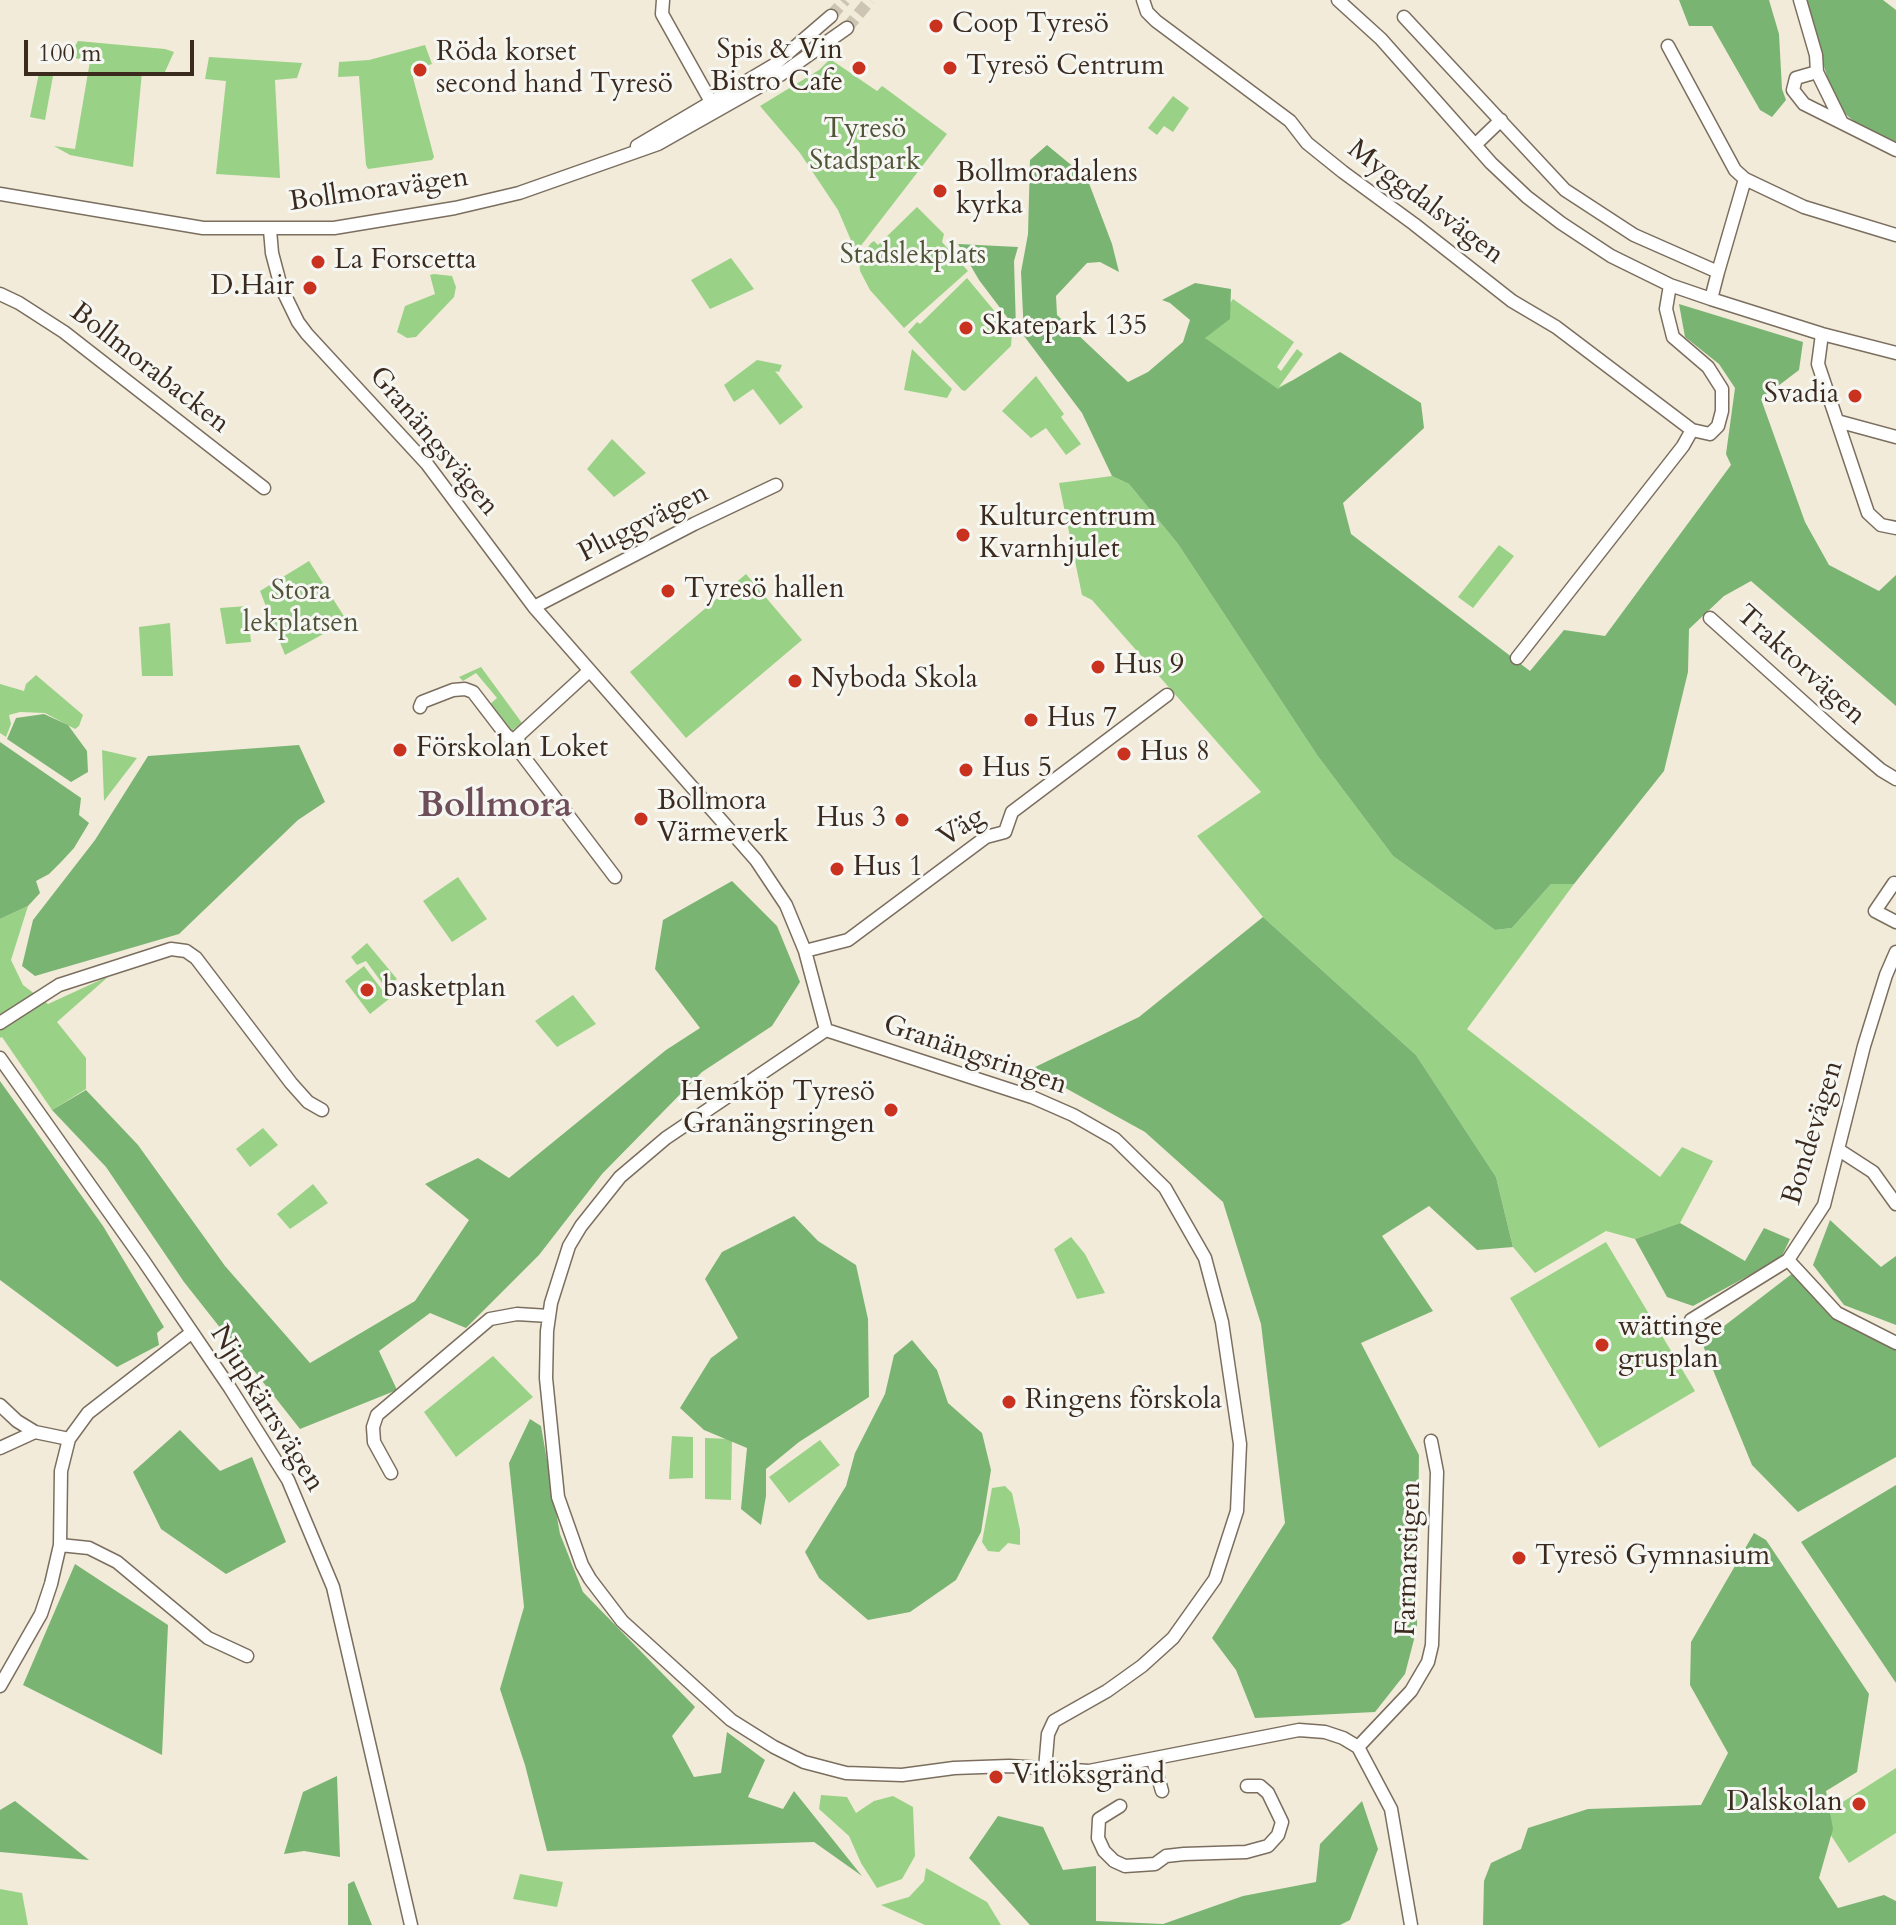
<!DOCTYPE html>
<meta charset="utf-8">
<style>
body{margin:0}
#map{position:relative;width:1896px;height:1925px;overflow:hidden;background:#f2ebd9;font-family:Cardo,serif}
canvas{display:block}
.scale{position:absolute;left:24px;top:40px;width:170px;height:36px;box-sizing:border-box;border:4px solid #3b2a1e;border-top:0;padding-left:10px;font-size:24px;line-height:28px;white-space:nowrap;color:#3b2a1e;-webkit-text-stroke:6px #f6f6f2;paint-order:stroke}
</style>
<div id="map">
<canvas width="1896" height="1925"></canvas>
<div class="scale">100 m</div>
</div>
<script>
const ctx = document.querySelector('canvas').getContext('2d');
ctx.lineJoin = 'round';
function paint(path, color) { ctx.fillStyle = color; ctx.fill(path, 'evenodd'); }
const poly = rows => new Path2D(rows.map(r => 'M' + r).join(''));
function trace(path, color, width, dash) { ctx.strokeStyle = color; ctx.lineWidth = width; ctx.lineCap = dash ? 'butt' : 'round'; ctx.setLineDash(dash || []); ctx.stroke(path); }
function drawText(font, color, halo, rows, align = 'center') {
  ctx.font = font + ' Cardo,serif'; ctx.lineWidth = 6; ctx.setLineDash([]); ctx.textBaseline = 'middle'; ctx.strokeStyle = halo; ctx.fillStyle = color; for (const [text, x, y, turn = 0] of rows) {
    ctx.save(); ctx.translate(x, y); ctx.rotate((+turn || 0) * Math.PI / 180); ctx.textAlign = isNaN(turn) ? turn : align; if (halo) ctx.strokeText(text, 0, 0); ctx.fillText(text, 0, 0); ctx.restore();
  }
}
const green = poly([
 [78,41,165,49,174,52,164,74,142,72,133,167,70,155,54,146,75,149,90,61,69,57],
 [425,45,432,64,411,70,434,157,432,160,368,169,366,165,359,76,338,77,339,62,369,60],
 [209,57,302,63,297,78,275,80,280,178,216,174,226,81,205,79],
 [830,59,877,91,882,86,885,88,947,134,856,252,838,210,800,153,760,106,819,70],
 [39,73,53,76,45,120,30,117],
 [1173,96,1189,108,1173,132,1164,126,1157,135,1148,128],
 [917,207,944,234,942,242,968,271,904,328,870,290,860,271,859,259,871,243,874,241,878,245],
 [731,258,754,289,710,309,691,280],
 [434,274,452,276,456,287,454,297,416,337,407,338,397,332,405,306,435,294,430,275],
 [967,278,1012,332,1011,346,965,391,962,390,908,332,917,322,920,324],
 [1233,299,1294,342,1277,367,1281,371,1297,349,1303,354,1279,387,1291,381,1296,434,1205,338],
 [912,349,952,389,947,398,904,390],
 [757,360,782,365,779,372,775,371,803,407,780,425,753,389,734,402,724,385],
 [1036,376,1064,414,1061,417,1081,444,1066,455,1046,428,1031,438,1002,411],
 [612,439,646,473,614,497,587,469],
 [1112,476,1129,484,1178,544,1317,755,1393,856,1495,930,1512,928,1551,884,1574,884,1467,1029,1660,1177,1682,1147,1713,1161,1680,1223,1635,1239,1606,1231,1535,1273,1513,1247,1496,1177,1416,1055,1263,917,1197,836,1261,792,1092,600,1082,595,1059,483],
 [1499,545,1514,556,1473,608,1458,597],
 [309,561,347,621,285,655,260,591],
 [746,574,802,640,686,738,630,672],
 [247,606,251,642,226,644,220,608],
 [170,623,173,676,142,676,139,627],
 [481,667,522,723,510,732,489,705,497,698,476,673,463,681,459,677],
 [36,675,83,715,79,726,75,729,45,713,20,712,9,715,11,724,6,737,0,733,0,684,24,691,26,684],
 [102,750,137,758,104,801],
 [458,877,487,919,452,942,423,901],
 [28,906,11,960,23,985,48,1004,109,976,57,1022,86,1058,86,1089,52,1110,2,1037,0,1038,0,919],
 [367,943,397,979,385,987,366,961,357,965,351,957],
 [364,966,389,999,370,1014,345,981],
 [573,995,596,1024,557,1047,535,1021],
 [263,1128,278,1145,250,1167,236,1149],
 [313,1184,328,1203,290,1229,277,1214],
 [1071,1237,1085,1254,1105,1293,1077,1299,1054,1249],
 [1606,1242,1695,1391,1599,1448,1510,1298],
 [493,1356,533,1397,456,1457,424,1412],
 [672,1436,693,1437,693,1478,669,1479],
 [705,1438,732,1439,731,1500,705,1499],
 [820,1440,840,1465,789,1503,769,1477],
 [1005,1486,1012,1493,1020,1530,1020,1545,1008,1543,999,1552,988,1551,982,1542,992,1488],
 [1896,1768,1896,1833,1849,1863,1819,1817],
 [821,1795,847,1797,856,1813,874,1801,893,1796,913,1807,915,1856,902,1879,877,1888,861,1863,849,1836,819,1809],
 [926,1868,987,1902,1001,1925,925,1925,881,1905,909,1897,924,1881],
 [520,1874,563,1882,557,1907,513,1899],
 [0,1889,22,1893,28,1925,0,1925]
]);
const forest = poly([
 [1679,0,1769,0,1779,34,1782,89,1786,100,1772,117,1760,110,1712,26,1689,26],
 [1805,0,1883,0,1896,10,1896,145,1857,124,1842,111,1832,94],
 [1047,145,1087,178,1112,244,1119,272,1100,262,1087,263,1056,296,1057,315,1128,382,1148,372,1183,342,1190,320,1170,303,1162,300,1195,283,1231,289,1230,319,1205,338,1278,389,1340,352,1421,403,1424,428,1343,503,1351,534,1530,671,1564,630,1605,636,1731,465,1726,454,1735,388,1719,364,1685,337,1679,304,1803,342,1799,370,1761,399,1805,522,1829,565,1879,591,1896,575,1896,706,1751,581,1724,596,1689,629,1688,672,1664,771,1574,884,1551,884,1512,928,1495,930,1393,856,1317,755,1178,544,1129,484,1112,476,1082,413,1024,336,1021,272,1028,234,1030,160],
 [958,244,1018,247,1014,261,1016,329,979,280],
 [44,714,68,725,87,751,88,772,71,782,7,739,16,718],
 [0,742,81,798,79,815,89,823,74,848,62,861,49,874,36,881,40,893,28,906,0,919],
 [299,745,325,802,298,820,179,934,35,976,22,966,33,920,95,840,148,756],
 [732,881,777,926,800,982,772,1026,702,1072,602,1174,539,1255,466,1328,430,1313,379,1351,397,1390,300,1429,184,1282,106,1167,52,1110,86,1090,138,1145,225,1266,310,1363,415,1301,469,1220,425,1184,478,1158,509,1178,666,1050,700,1028,655,969,663,920],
 [1263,917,1416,1055,1496,1177,1513,1247,1477,1250,1429,1206,1382,1236,1433,1311,1361,1343,1419,1455,1417,1628,1405,1674,1375,1712,1255,1718,1236,1670,1212,1638,1285,1523,1261,1324,1223,1202,1145,1132,1031,1069,1139,1017],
 [0,1081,103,1226,164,1327,157,1333,159,1345,117,1367,0,1280],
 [794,1216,818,1241,856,1265,868,1319,869,1397,799,1442,766,1469,766,1496,761,1525,741,1509,747,1448,704,1430,680,1408,711,1358,738,1338,705,1279,722,1252],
 [1830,1220,1881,1267,1896,1256,1896,1325,1844,1305,1813,1265],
 [1680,1223,1745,1261,1764,1228,1790,1239,1781,1258,1693,1306,1667,1297,1635,1239],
 [1793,1273,1836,1318,1896,1348,1896,1457,1798,1512,1752,1465,1702,1343],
 [912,1340,937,1370,948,1403,982,1433,991,1470,981,1532,956,1580,910,1612,868,1620,819,1578,805,1552,846,1486,855,1453,885,1394,894,1355],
 [530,1419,541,1426,560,1534,583,1592,695,1707,672,1736,694,1777,721,1773,727,1732,765,1760,748,1797,783,1809,794,1791,862,1876,814,1842,547,1851,525,1765,500,1689,524,1607,509,1463],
 [180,1430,220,1471,252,1457,286,1542,226,1574,161,1529,133,1472],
 [1896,1485,1896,1683,1801,1542],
 [1754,1533,1766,1540,1869,1694,1857,1772,1826,1791,1833,1829,1819,1878,1838,1908,1884,1895,1896,1901,1896,1925,1483,1925,1484,1881,1491,1863,1521,1849,1528,1828,1588,1809,1701,1805,1728,1753,1690,1685,1691,1642],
 [75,1564,168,1625,162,1755,23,1685],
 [337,1776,340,1857,304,1851,284,1854,303,1792],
 [15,1801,89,1860,0,1852,0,1810],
 [1362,1801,1378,1849,1350,1920,1340,1925,1030,1925,969,1858,998,1816,1043,1827,1063,1870,1096,1866,1096,1921,1163,1924,1243,1896,1316,1882,1320,1844],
 [354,1881,372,1925,348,1925,348,1884]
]);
const minorTunnel = poly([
 [831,16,845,0],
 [847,28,870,0]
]);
const minor = poly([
 [663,0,662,14,714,107],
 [1143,0,1147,12,1156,21,1290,121,1307,143,1343,172,1414,224,1512,301,1556,327,1692,430],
 [1338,0,1381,39,1491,163,1527,197,1561,223,1611,256,1670,285,1711,299,1822,334,1896,353],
 [1800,0,1816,55,1817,72],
 [1404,17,1565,190,1634,235,1718,272,1711,299],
 [1668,46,1735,170,1745,179,1804,207,1896,235],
 [1842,123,1817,72,1796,78,1793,90,1804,104,1896,150],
 [1475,145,1501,120],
 [637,146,774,65,831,16],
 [0,194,203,228,334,228,455,208,519,193,658,144,780,75,847,28],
 [270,230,272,253,281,287,298,322,307,334,427,464,534,607,756,860,786,905,805,951,826,1030],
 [1718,272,1745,179],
 [0,294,19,303,64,332,264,488],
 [1822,334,1818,364,1868,513,1881,525,1896,528],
 [1837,421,1896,437],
 [534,607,694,524,776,485],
 [1710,618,1839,734,1881,770,1896,779],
 [1517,658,1683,446,1692,430,1710,434,1718,426,1722,411,1722,389,1708,367,1673,337,1666,309,1670,285],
 [589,671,518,736,520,752,615,877],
 [420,707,422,702,453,690,465,689,473,692,506,735,519,744],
 [1894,883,1875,911,1896,922],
 [805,951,848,940,986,837,1005,832,1012,812,1167,695],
 [0,1023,59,985,171,949,186,951,196,958,291,1083,308,1102,322,1110],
 [826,1030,666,1138,620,1177,581,1226,569,1246,551,1303,547,1331,546,1378,558,1497,582,1565,590,1579,622,1621,731,1720,774,1747,804,1762,846,1773,902,1775,954,1768,1009,1766,1089,1771,1299,1730,1325,1732,1343,1738,1358,1747,1391,1809,1411,1925],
 [826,1030,1032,1097,1073,1115,1115,1139,1165,1188,1205,1258,1222,1322,1240,1444,1237,1511,1215,1579,1173,1638,1142,1666,1107,1691,1054,1721,1048,1734,1045,1769],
 [0,1058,143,1260,230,1388,288,1480,333,1587,411,1925],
 [1839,1150,1873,1172,1896,1204],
 [1788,1260,1837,1313,1896,1343],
 [1691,1320,1788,1260,1824,1205,1864,1046,1886,975,1896,952],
 [0,1405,17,1421,35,1432,69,1439],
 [0,1448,35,1432],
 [391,1473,374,1442,373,1427,377,1415,490,1319,517,1314,549,1316],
 [60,1545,89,1548,117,1562,208,1638,247,1656],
 [0,1686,41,1614,51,1584,60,1545,61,1471,69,1439,88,1413,191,1333],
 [1358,1747,1411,1691,1428,1662,1432,1645,1437,1472,1431,1441],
 [1153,1760,1162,1791],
 [1120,1806,1099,1819,1098,1838,1104,1851,1114,1861,1125,1866,1155,1864,1166,1856,1184,1854,1246,1852,1268,1846,1278,1835,1282,1822,1268,1793,1260,1786,1247,1786]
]);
const markers = [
 [936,26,8,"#c8321e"],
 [859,68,8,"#c8321e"],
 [950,68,8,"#c8321e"],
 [420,70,8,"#c8321e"],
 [940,191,8,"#c8321e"],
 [318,262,8,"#c8321e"],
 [310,288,8,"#c8321e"],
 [966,328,8,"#c8321e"],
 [1855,396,8,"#c8321e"],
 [963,535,8,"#c8321e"],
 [668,591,8,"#c8321e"],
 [1098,667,8,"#c8321e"],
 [795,681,8,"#c8321e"],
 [1031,720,8,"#c8321e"],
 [400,750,8,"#c8321e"],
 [1124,754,8,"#c8321e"],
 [966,770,8,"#c8321e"],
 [641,819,8,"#c8321e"],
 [902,820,8,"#c8321e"],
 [837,869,8,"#c8321e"],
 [367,990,8,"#c8321e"],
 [891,1110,8,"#c8321e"],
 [1602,1345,8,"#c8321e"],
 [1009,1402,8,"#c8321e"],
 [1519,1558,8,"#c8321e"],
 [996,1777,8,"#c8321e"],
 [1859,1804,8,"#c8321e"]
];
const poiNames = [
 ["Coop Tyresö",952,26],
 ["Spis & Vin",843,52,"right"],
 ["Bistro Cafe",843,84,"right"],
 ["Röda korset",436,54],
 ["second hand Tyresö",436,86],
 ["Tyresö Centrum",966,68],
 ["Bollmoradalens",956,175],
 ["kyrka",956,207],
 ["La Forscetta",334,262],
 ["D.Hair",294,288,"right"],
 ["Skatepark 135",982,328],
 ["Svadia",1839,396,"right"],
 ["Kulturcentrum",979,519],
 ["Kvarnhjulet",979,551],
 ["Tyresö hallen",684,591],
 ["Hus 9",1114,667],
 ["Nyboda Skola",811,681],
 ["Hus 7",1047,720],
 ["Förskolan Loket",416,750],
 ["Hus 8",1140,754],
 ["Hus 5",982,770],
 ["Bollmora",657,803],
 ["Värmeverk",657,835],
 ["Hus 3",886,820,"right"],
 ["Hus 1",853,869],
 ["basketplan",383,990],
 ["Hemköp Tyresö",875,1094,"right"],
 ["Granängsringen",875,1126,"right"],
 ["wättinge",1618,1329],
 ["grusplan",1618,1361],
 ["Ringens förskola",1025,1402],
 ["Tyresö Gymnasium",1535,1558],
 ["Vitlöksgränd",1012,1777],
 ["Dalskolan",1843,1804,"right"]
];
const parkNames = [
 ["Tyresö",865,131],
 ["Stadspark",865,163],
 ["Stadslekplats",913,257],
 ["Stora",301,593],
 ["lekplatsen",301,625]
];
const streetNames = [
 ["Bollmoravägen",379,191,-8],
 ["Myggdalsvägen",1425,203,37],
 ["Bollmorabacken",149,369,38],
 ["Granängsvägen",433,442,50],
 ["Pluggvägen",644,524,-27],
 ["Traktorvägen",1800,666,42],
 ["Väg",962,828,-33],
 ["Granängsringen",975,1056,19],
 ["Bondevägen",1814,1133,-73],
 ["Njupkärrsvägen",266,1409,58],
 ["Farmarstigen",1410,1559,-88]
];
const districtNames = [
 ["Bollmora",495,808]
];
paint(green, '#99d286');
paint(forest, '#7ab473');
trace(minorTunnel, '#cdc4b4', 12, [12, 6]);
trace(minor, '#7b6e5f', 15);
trace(minor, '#fff', 12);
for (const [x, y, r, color] of markers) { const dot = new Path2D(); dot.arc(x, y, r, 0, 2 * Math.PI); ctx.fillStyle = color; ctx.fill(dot); trace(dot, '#f6f6f2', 3); }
drawText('28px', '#3b2a1e', '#f6f6f2', poiNames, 'left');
drawText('28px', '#525438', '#f6f6f2', parkNames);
drawText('28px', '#3b2a1e', '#f6f6f2', streetNames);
drawText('bold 36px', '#6e4e58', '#f6f6f2', districtNames);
</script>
